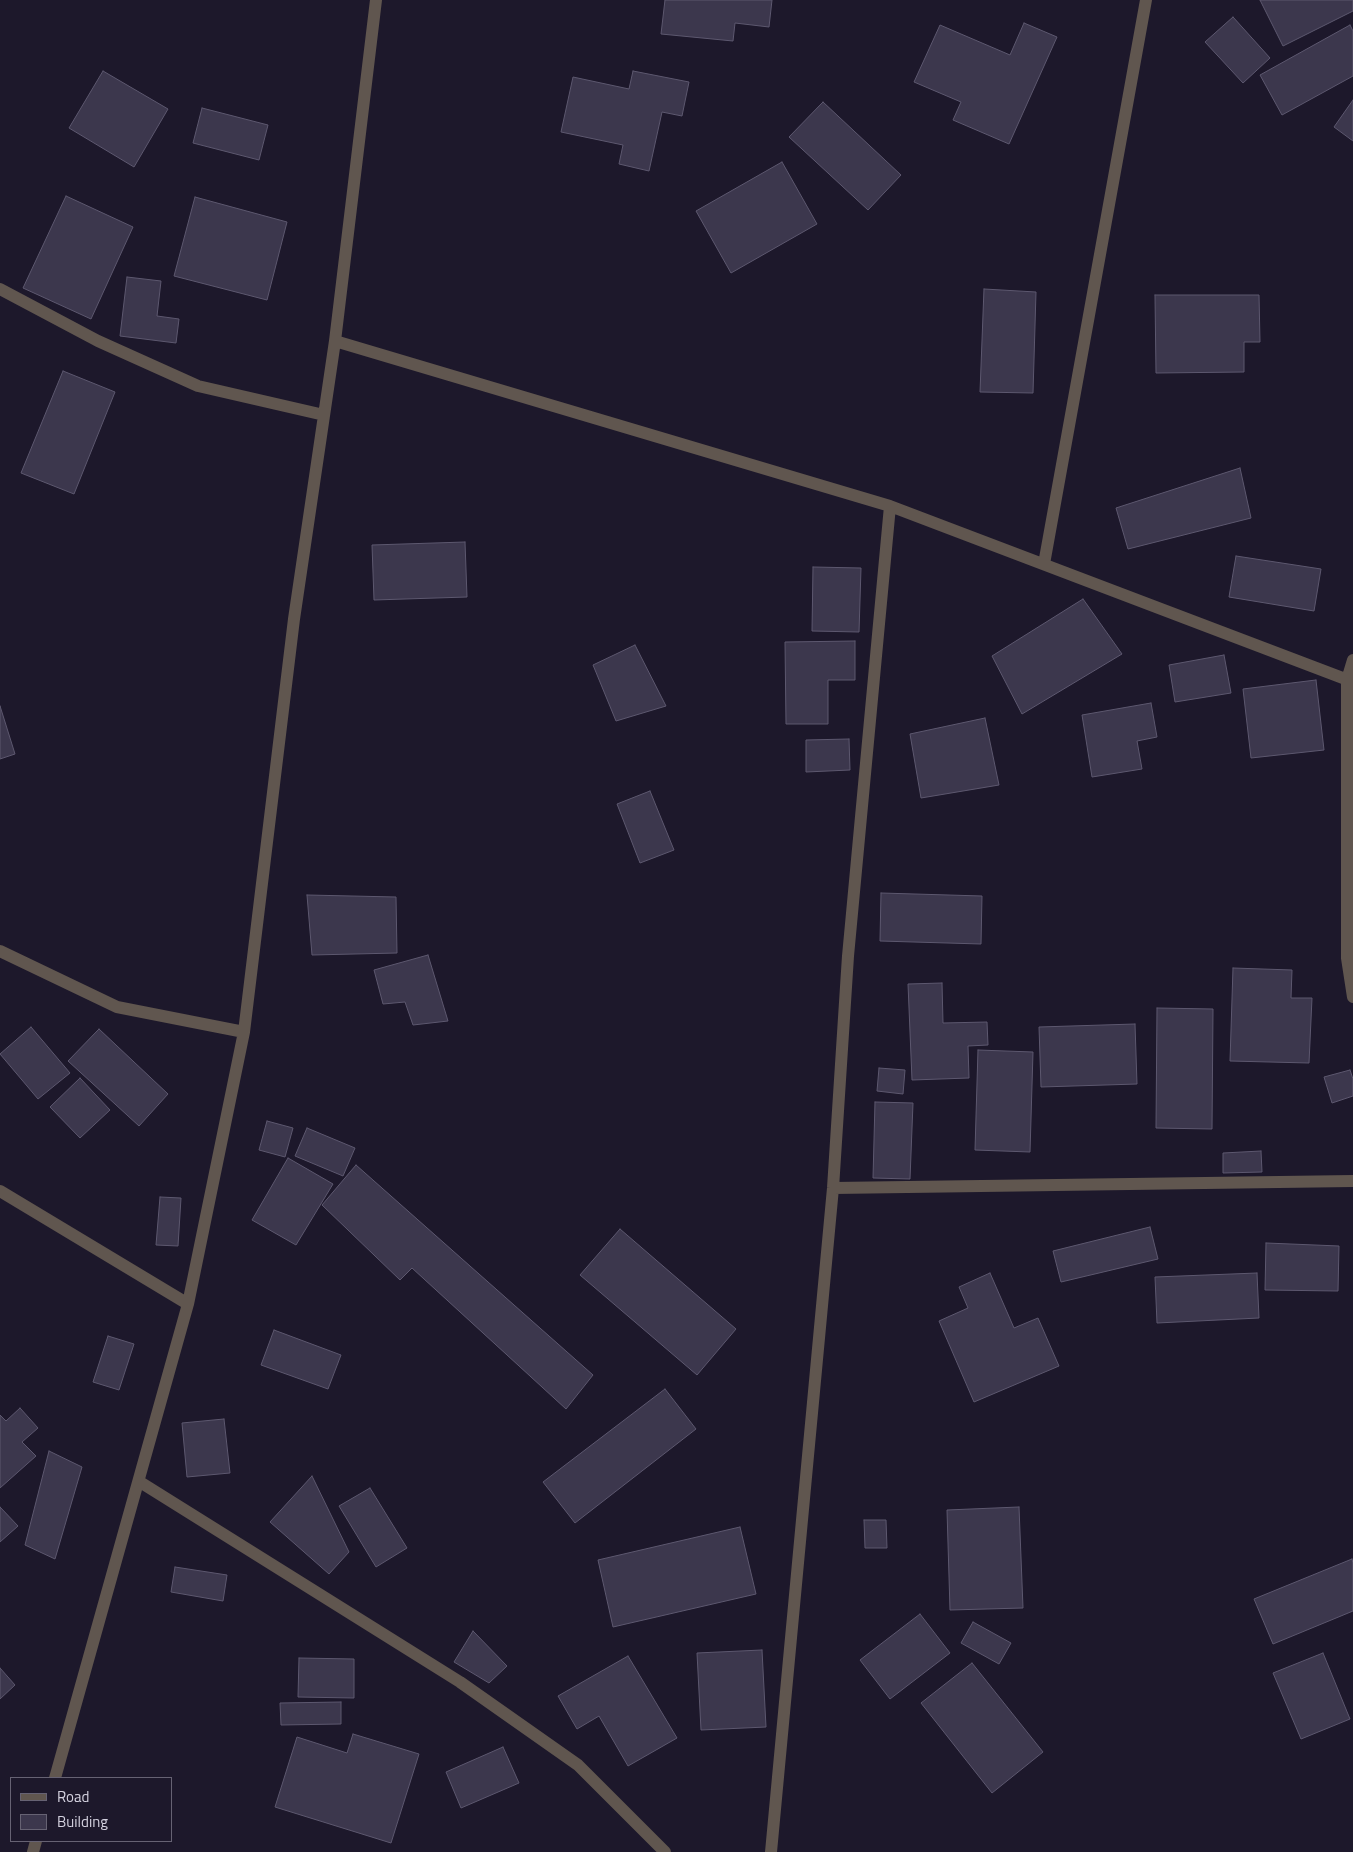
<!DOCTYPE html>
<style>
body{margin:0}
#map{position:relative;width:1353px;height:1852px;overflow:hidden;background:#1d182b;font-family:"Titillium Web",sans-serif}
canvas{display:block}
.legend{position:absolute;left:10px;top:1777px;width:162px;height:65px;box-sizing:border-box;background:#1d182b;border:1px solid #666273;margin:0;padding:6px 9px;list-style:none;font-size:15px;color:#d3d0de}
.legend li{display:flex;align-items:center;gap:10px;height:25px}
.legend b{width:25px;border:1px solid #666273}
</style>
<div id="map">
<canvas width="1353" height="1852"></canvas>
<ul class="legend">
<li><b style="height:6px;background:#60564f"></b>Road</li>
<li><b style="height:14px;background:#3c374d"></b>Building</li>
</ul>
</div>
<script>
const ctx = document.querySelector('canvas').getContext('2d');
ctx.lineJoin = 'round';
function paint(path, color) { ctx.fillStyle = color; ctx.fill(path, 'evenodd'); }
const poly = rows => new Path2D(rows.map(r => 'M' + r).join(''));
function trace(path, color, width, dash) { ctx.strokeStyle = color; ctx.lineWidth = width; ctx.lineCap = dash ? 'butt' : 'round'; ctx.setLineDash(dash || []); ctx.stroke(path); }
const building = poly([
 [665,0,772,0,769,27,735,23,733,41,661,34,665,0],
 [1260,0,1353,0,1353,11,1283,46,1260,0],
 [1233,17,1270,58,1243,83,1205,42,1233,17],
 [1024,23,1057,37,1009,144,953,120,961,102,914,82,940,25,1010,55,1024,23],
 [1350,25,1353,31,1353,76,1282,115,1260,75,1350,25],
 [103,71,168,109,134,167,69,128,103,71],
 [633,71,689,82,682,116,662,112,649,171,619,164,623,145,561,132,573,77,629,89,633,71],
 [1353,100,1353,141,1334,127,1353,100],
 [823,102,901,175,868,210,789,137,823,102],
 [202,108,268,125,259,160,193,143,202,108],
 [782,162,817,224,731,273,696,211,782,162],
 [66,196,133,227,91,319,23,288,66,196],
 [195,197,287,222,267,300,174,276,195,197],
 [127,277,161,281,157,316,179,319,176,343,120,336,127,277],
 [984,289,1036,292,1033,393,980,392,984,289],
 [1155,295,1259,295,1260,342,1244,342,1244,372,1156,373,1155,295],
 [63,371,115,392,74,494,21,473,63,371],
 [1240,468,1251,518,1128,549,1116,508,1240,468],
 [465,542,467,597,374,600,372,545,465,542],
 [1236,556,1321,569,1314,611,1229,597,1236,556],
 [813,567,861,568,859,632,812,631,813,567],
 [1083,599,1122,654,1022,714,992,656,1083,599],
 [855,641,855,680,828,680,828,724,786,724,785,642,855,641],
 [635,645,666,706,616,721,593,665,635,645],
 [1224,655,1231,693,1175,702,1169,665,1224,655],
 [1316,680,1324,750,1251,758,1243,689,1316,680],
 [1151,703,1157,737,1137,741,1142,769,1092,777,1082,715,1151,703],
 [0,706,15,754,0,759,0,706],
 [985,718,999,785,921,798,910,734,985,718],
 [849,739,850,770,806,772,806,740,849,739],
 [650,791,674,850,640,863,617,804,650,791],
 [881,893,982,896,981,944,880,941,881,893],
 [307,895,396,897,397,953,312,955,307,895],
 [428,955,448,1021,413,1025,405,1002,383,1004,374,970,428,955],
 [1233,968,1292,970,1291,998,1312,998,1309,1063,1230,1061,1233,968],
 [942,983,943,1023,987,1022,988,1045,968,1046,969,1078,912,1080,908,984,942,983],
 [1157,1008,1213,1009,1212,1129,1156,1128,1157,1008],
 [1135,1024,1137,1084,1041,1087,1039,1027,1135,1024],
 [31,1027,70,1073,38,1099,0,1054,31,1027],
 [99,1029,168,1094,139,1126,68,1061,99,1029],
 [978,1050,1033,1052,1030,1152,975,1150,978,1050],
 [879,1068,905,1070,903,1094,877,1091,879,1068],
 [1350,1070,1353,1079,1353,1096,1332,1103,1324,1077,1350,1070],
 [80,1078,110,1110,80,1138,50,1107,80,1078],
 [875,1102,913,1103,910,1179,873,1178,875,1102],
 [267,1121,293,1128,285,1157,259,1150,267,1121],
 [307,1128,355,1148,343,1176,295,1156,307,1128],
 [1261,1151,1262,1172,1223,1173,1223,1153,1261,1151],
 [288,1158,333,1184,296,1245,252,1220,288,1158],
 [356,1165,593,1375,566,1409,412,1268,400,1280,322,1205,356,1165],
 [160,1197,181,1198,178,1246,156,1245,160,1197],
 [1150,1227,1158,1259,1061,1282,1053,1251,1150,1227],
 [620,1229,736,1329,697,1375,580,1275,620,1229],
 [1266,1243,1339,1246,1338,1291,1265,1290,1266,1243],
 [990,1273,1014,1328,1038,1318,1059,1366,974,1402,939,1321,968,1308,959,1287,990,1273],
 [1257,1273,1259,1318,1157,1323,1155,1277,1257,1273],
 [274,1330,341,1355,328,1389,261,1365,274,1330],
 [108,1336,134,1344,119,1390,93,1382,108,1336],
 [665,1389,696,1429,575,1523,543,1482,665,1389],
 [20,1408,38,1428,22,1442,36,1456,0,1488,0,1415,6,1421,20,1408],
 [224,1419,230,1473,187,1477,182,1423,224,1419],
 [49,1451,82,1467,55,1559,25,1545,49,1451],
 [312,1476,349,1552,329,1574,270,1522,312,1476],
 [370,1488,407,1548,376,1567,339,1506,370,1488],
 [0,1507,18,1526,0,1542,0,1507],
 [1019,1507,1023,1608,950,1610,947,1510,1019,1507],
 [864,1520,886,1520,887,1548,865,1548,864,1520],
 [740,1527,756,1594,613,1627,598,1560,740,1527],
 [1352,1559,1353,1563,1353,1611,1273,1644,1254,1599,1352,1559],
 [175,1567,227,1575,223,1601,171,1592,175,1567],
 [920,1614,950,1653,890,1699,860,1660,920,1614],
 [973,1622,1011,1643,999,1664,961,1643,973,1622],
 [473,1631,507,1666,489,1683,454,1662,473,1631],
 [762,1650,766,1727,701,1730,697,1653,762,1650],
 [1323,1653,1350,1719,1301,1739,1273,1673,1323,1653],
 [628,1656,677,1738,628,1766,599,1716,577,1729,558,1696,628,1656],
 [299,1658,354,1659,354,1698,298,1697,299,1658],
 [972,1663,1043,1752,992,1793,921,1703,972,1663],
 [0,1668,15,1685,0,1699,0,1668],
 [341,1702,341,1724,281,1725,280,1703,341,1702],
 [353,1734,419,1754,391,1843,275,1807,297,1737,347,1753,353,1734],
 [503,1747,519,1783,461,1808,446,1772,503,1747]
]);
const minor = poly([
 [0,289,98,341,198,386,324,415],
 [335,341,890,506,1353,682],
 [1044,564,1146,0],
 [1353,660,1347,680,1347,958,1353,997],
 [0,951,117,1007,244,1032],
 [833,1188,1353,1181],
 [0,1191,188,1304],
 [140,1482,460,1682,578,1765,665,1852],
 [55,1778,188,1304,244,1032,294,619,335,341,376,0],
 [33,1852,36,1841],
 [771,1852,833,1188,848,956,890,506]
]);
paint(building, '#3c374d');
trace(building, '#5d586f', 1);
trace(minor, '#60564f', 12);
</script>
